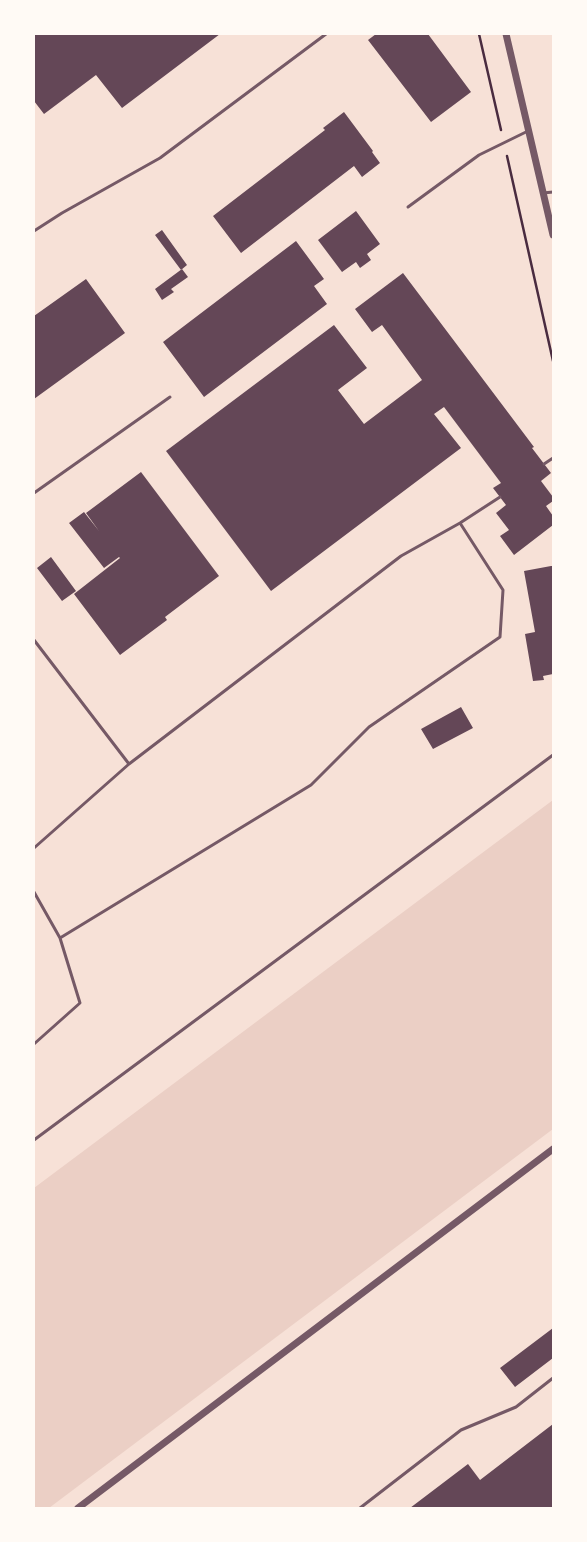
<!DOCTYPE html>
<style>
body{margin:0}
#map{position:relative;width:587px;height:1542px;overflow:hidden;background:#f7e1d7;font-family:Manrope,sans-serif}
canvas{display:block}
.frame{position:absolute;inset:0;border:35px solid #fffaf5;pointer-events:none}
</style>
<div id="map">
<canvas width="587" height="1542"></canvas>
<div class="frame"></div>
</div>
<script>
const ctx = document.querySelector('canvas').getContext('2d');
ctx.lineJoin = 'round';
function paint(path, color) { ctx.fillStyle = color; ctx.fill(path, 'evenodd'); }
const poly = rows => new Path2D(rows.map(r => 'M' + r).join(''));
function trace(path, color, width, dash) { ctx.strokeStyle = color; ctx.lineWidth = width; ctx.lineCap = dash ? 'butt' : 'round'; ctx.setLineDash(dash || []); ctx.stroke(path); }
const green = poly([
 [553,800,553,1129,49,1508,34,1508,34,1188]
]);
const building = poly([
 [34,34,220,34,122,108,96,75,44,114,34,101],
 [376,34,428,34,471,92,431,122,368,40],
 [344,112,373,151,372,152,380,163,362,177,354,166,241,253,213,216,325,130,323,128],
 [356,211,380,244,367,254,371,260,360,268,356,262,342,272,318,240],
 [162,230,187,265,181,270,155,235],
 [296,241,324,279,314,286,327,304,204,397,163,342],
 [182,269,188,277,171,289,174,292,162,300,155,289],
 [403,273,534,447,532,448,551,473,541,481,553,497,553,501,546,506,553,516,553,525,514,555,500,536,509,530,496,513,506,505,493,488,501,483,444,407,434,414,461,448,271,591,166,451,334,325,367,368,338,390,364,424,422,380,382,325,372,332,355,309],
 [86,279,125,333,34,399,34,316],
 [141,472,219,576,165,617,167,620,120,655,74,594,120,558,119,557,104,568,69,523,84,512,99,531,86,513],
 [51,557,76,591,62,601,37,568],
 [551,566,553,566,553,674,543,676,544,680,533,681,525,634,535,632,524,571],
 [461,707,473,728,433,749,421,729],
 [553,1328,553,1358,515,1387,500,1368],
 [553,1424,553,1508,410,1508,468,1464,480,1480]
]);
const path = poly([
 [479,34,501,130],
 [507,156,553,361]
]);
const service = poly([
 [543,193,553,192],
 [408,207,479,155,528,131],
 [34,231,62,213,160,158,326,34],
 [544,464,553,458],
 [34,493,170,397],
 [34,640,129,764],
 [34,848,129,764,401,556,460,523,500,497],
 [34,892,60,938,80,1003,34,1044],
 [60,938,311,785,369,727,500,637,503,590,460,523],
 [34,1140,553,755],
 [360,1508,461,1430,516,1407,553,1378]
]);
const tertiary = poly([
 [506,34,553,235],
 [78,1508,553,1149]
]);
paint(green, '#ebcfc5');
paint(building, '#644757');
trace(path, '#4a2c40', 2.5);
trace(service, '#755966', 3);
trace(tertiary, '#755966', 7);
</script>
